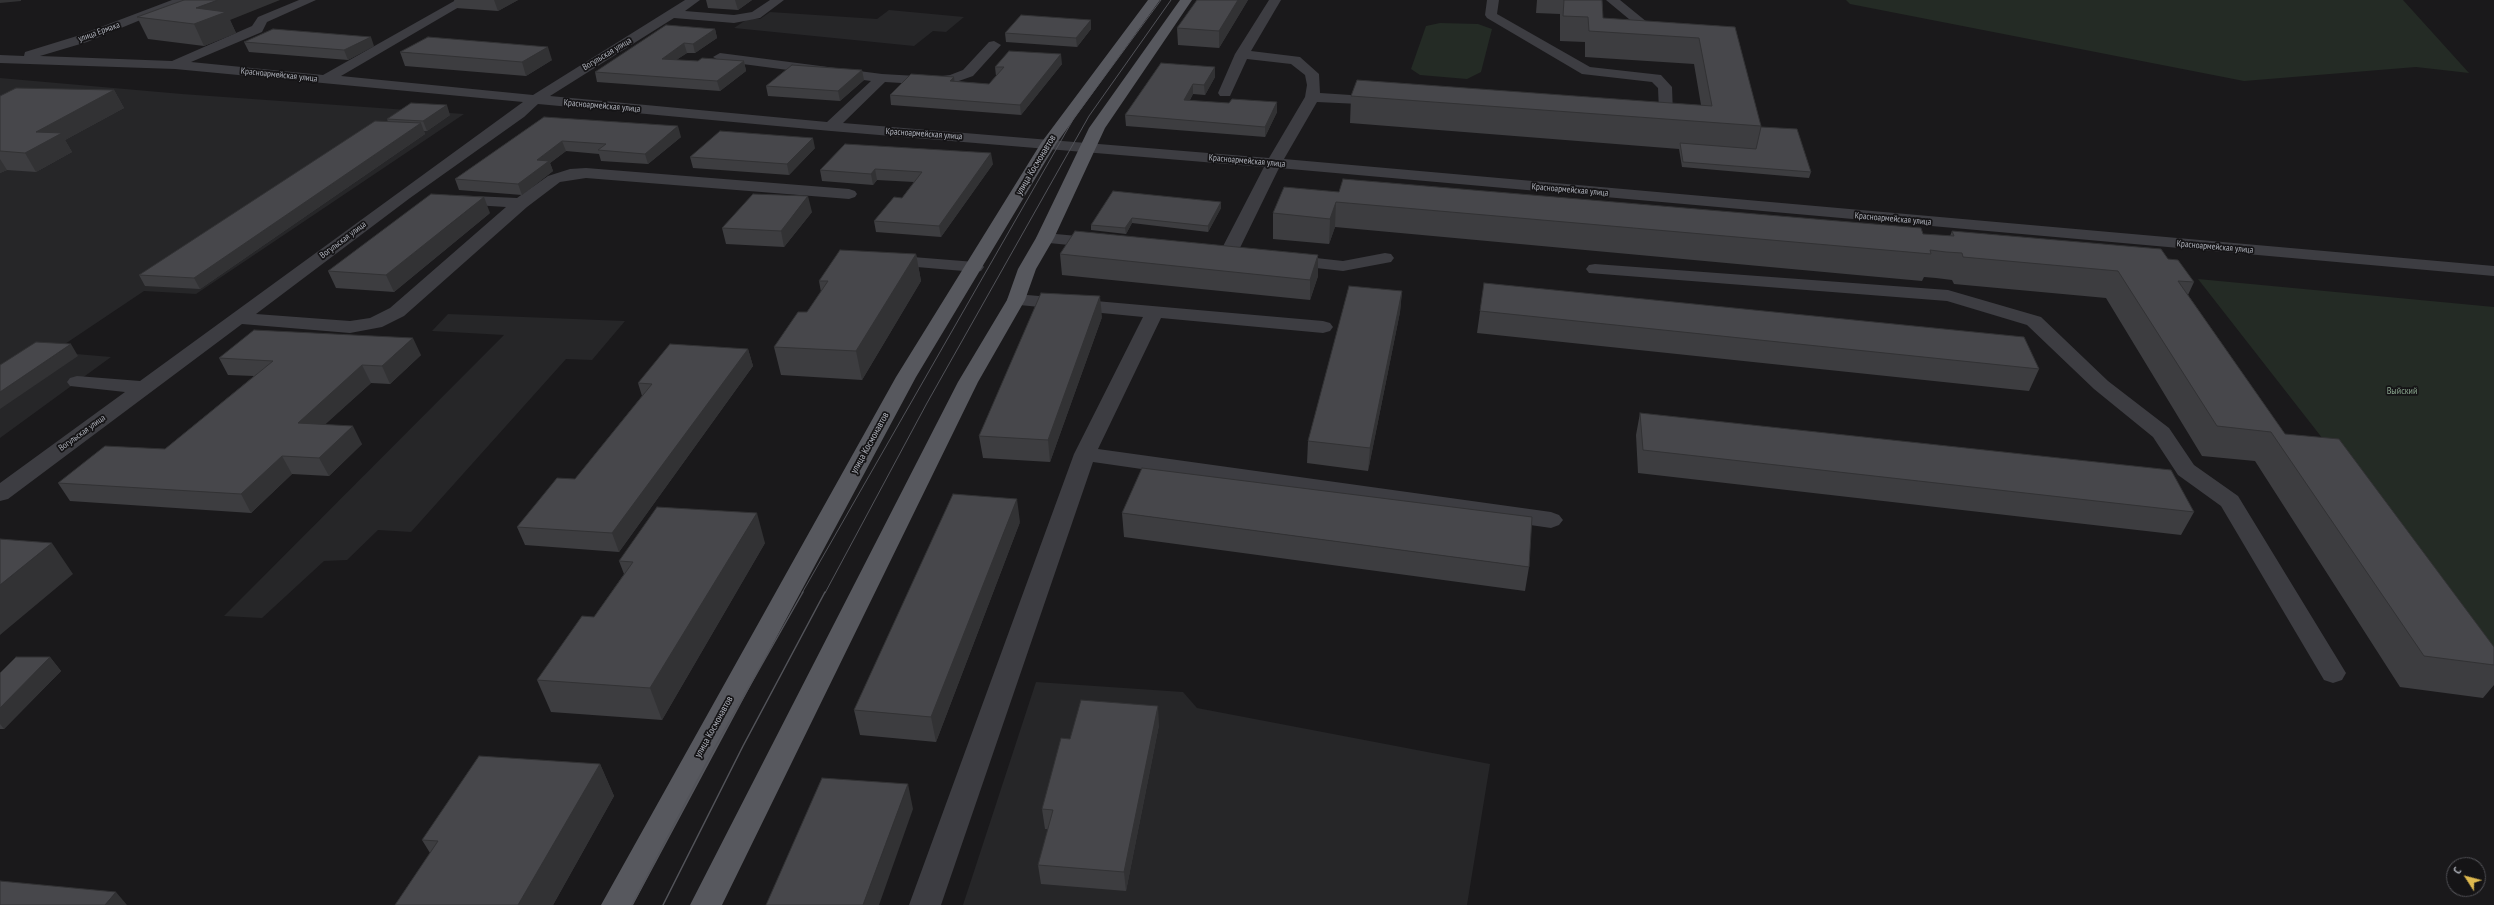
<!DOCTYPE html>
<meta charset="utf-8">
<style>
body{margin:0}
#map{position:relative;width:2494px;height:905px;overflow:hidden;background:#1a191b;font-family:"PT Sans Narrow",sans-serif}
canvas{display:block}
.north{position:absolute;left:2446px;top:857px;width:40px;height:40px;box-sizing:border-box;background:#151416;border:1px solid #525257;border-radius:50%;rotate:306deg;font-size:11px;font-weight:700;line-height:16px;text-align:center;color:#adb0b9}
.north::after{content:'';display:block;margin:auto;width:14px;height:18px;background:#deb94f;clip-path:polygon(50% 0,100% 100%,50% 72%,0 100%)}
</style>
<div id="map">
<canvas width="2494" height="905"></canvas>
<div class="north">С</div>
</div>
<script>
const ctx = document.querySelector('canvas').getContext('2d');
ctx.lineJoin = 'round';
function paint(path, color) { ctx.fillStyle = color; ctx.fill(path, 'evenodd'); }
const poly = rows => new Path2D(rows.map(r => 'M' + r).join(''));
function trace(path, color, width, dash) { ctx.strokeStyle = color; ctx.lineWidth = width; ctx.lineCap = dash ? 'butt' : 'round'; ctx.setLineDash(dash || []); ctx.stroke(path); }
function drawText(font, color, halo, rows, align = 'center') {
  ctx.font = font + ' "PT Sans Narrow",sans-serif'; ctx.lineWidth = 3.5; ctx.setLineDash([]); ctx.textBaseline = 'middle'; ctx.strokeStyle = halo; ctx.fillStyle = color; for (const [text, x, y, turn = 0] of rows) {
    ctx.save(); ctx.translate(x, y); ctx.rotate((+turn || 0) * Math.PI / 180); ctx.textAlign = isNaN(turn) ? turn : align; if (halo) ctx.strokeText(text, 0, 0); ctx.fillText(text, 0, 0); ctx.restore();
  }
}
const built = poly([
 [889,10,964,17,946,32,933,31,914,46,734,28,749,18,760,19,770,12,877,19],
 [0,78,182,94,464,114,196,294,144,291,53,352,111,357,0,438],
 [448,314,625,321,592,360,566,359,411,532,378,530,347,560,324,561,262,618,224,616,504,335,432,331],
 [1036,682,1183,692,1197,708,1490,764,1467,905,963,905]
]);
const green = poly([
 [1846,0,2403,0,2469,73,2416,67,2244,81,1850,4],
 [1440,23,1478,24,1492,29,1481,72,1467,79,1420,75,1411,69,1426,26],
 [2198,279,2494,307,2494,658]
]);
const minor = poly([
 [172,0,189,0,87,42,40,56,172,61,252,26,258,17,299,0,316,0,267,22,262,32,191,62,323,75,456,0,471,0,341,76,533,95,685,0,700,0,685,11,734,15,752,12,770,0,784,0,760,18,734,23,674,18,550,96,827,122,871,81,720,61,713,57,720,53,882,74,934,77,950,75,963,70,989,42,994,41,1001,45,973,76,953,83,934,85,885,82,843,123,1269,158,1305,97,1307,85,1305,75,1291,64,1247,59,1230,96,1220,96,1218,93,1235,54,1269,0,1281,0,1251,51,1300,57,1319,74,1320,93,1381,97,1388,101,1381,105,1317,102,1284,159,2494,266,2494,276,1279,168,1237,254,1234,258,1228,259,1222,258,1219,254,1264,167,831,131,538,104,524,117,410,198,256,314,350,321,370,318,390,308,506,207,457,204,451,203,449,199,451,195,517,198,548,176,570,169,586,168,849,189,855,191,857,194,855,197,849,199,586,178,560,182,527,207,404,316,382,327,350,333,242,324,8,499,0,501,0,483,125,392,70,386,67,382,70,378,77,376,140,381,523,102,175,69,0,63,0,55,24,56,25,52,77,36,172,0],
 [1487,0,1499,0,1497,14,1590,67,1661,75,1672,87,1673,114,1666,118,1649,122,1644,121,1642,118,1644,115,1659,111,1658,88,1652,82,1582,74,1487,18,1485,15,1487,0],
 [1606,0,1620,0,1658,31,1652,35,1647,34,1606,0],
 [1045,233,1099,238,1105,239,1108,243,1105,247,1099,248,1039,242,1036,238,1039,234,1045,233],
 [1385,253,1391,254,1394,258,1391,262,1343,271,1289,265,1283,264,1280,260,1283,256,1289,255,1343,261,1385,253],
 [888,255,975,262,981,263,984,267,981,271,975,272,882,264,879,260,882,256,888,255],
 [1595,264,1948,290,2041,317,2108,381,2169,428,2194,465,2238,496,2346,673,2342,680,2333,683,2324,680,2221,506,2178,475,2153,437,2094,389,2027,325,1947,301,1589,273,1586,269,1589,265,1595,264],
 [1016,294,1323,321,1330,323,1333,327,1330,331,1323,333,1161,318,1098,449,1551,512,1559,515,1563,520,1559,525,1551,528,1093,462,941,905,909,905,1074,454,1143,317,1009,304,1007,300,1009,296,1016,294]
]);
const major = poly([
 [1148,0,1160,0,1056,144,916,377,633,905,601,905,896,377,1041,143,1148,0],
 [1180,0,1192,0,1105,128,1054,238,1036,269,1025,300,978,382,722,905,690,905,958,382,1007,300,1018,269,1036,238,1089,128,1180,0]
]);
const tramFar1 = poly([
 [802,593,1074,118,1161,0],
 [825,593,927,403,1089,116,1171,0]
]);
const tram = poly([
 [632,905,715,747,803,592],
 [663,905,743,746,825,592]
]);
const wall = poly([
 [454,0,518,0,498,11,456,8],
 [706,0,752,0,738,10,708,8],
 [1197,0,1248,0,1219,48,1178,45,1177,28],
 [1537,0,1602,0,1603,18,1735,27,1761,127,1811,172,1809,178,1682,167,1679,149,1350,123,1351,96,1701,105,1694,64,1585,57,1585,42,1560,41,1560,14,1536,13],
 [137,17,230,20,236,33,204,46,148,39],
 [715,29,717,38,695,53,687,53,676,60,698,61,744,61,746,71,720,91,597,82,595,72],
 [1091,29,1077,47,1006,42,1005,33],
 [244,42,374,46,348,60,249,52],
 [400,52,552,60,526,76,405,66],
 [1161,63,1215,77,1205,95,1193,94,1190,100,1277,112,1265,137,1126,126,1125,115],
 [1062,64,1021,115,891,105,890,95,954,81,989,84,996,76,995,67],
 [862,70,864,80,840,101,768,96,766,86],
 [114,90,124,108,65,140,72,152,36,172,7,170,0,173,0,96],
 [450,115,427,131,424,131,425,134,200,289,145,286,139,275,388,122,387,119],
 [544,117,681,137,648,164,601,161,599,154,566,151,550,163,553,171,522,195,459,190,455,179],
 [815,148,789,175,693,168,690,157],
 [993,164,941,237,876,232,874,221,902,198,914,182,877,180,873,185,822,181,820,170],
 [1339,192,1950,236,1952,231,2168,259,2194,282,2188,295,2285,434,2494,665,2494,685,2483,698,2400,687,2255,461,2202,456,2106,298,1954,284,1952,280,1936,278,1924,277,1922,281,1335,227,1329,244,1273,239,1273,213],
 [1221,202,1221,208,1208,232,1132,223,1126,234,1091,230,1091,225],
 [812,212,784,247,726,244,722,228],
 [490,213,394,292,336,288,328,271],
 [916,254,921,281,862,380,781,375,774,347,807,312,821,292,819,281],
 [1060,254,1318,255,1318,276,1310,300,1062,275],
 [1484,283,2039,369,2029,391,1477,333],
 [1402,291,1400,312,1368,471,1307,463,1308,441],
 [1102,317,1050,462,983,458,979,436],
 [748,349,753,366,619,552,525,545,517,527,575,479,642,396,638,383],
 [421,355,390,384,371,383,325,424,362,444,329,476,292,474,251,513,70,501,58,483,165,449,254,376,228,375,219,358],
 [1640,413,2194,512,2181,535,1638,473,1636,435],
 [1122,513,1529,567,1525,591,1124,537],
 [1020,522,936,742,860,735,854,710],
 [765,543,662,720,551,712,537,680,594,617,624,574,619,561],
 [50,657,61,671,4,729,0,729,0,673],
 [1159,725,1126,891,1041,884,1038,865,1048,829,1045,829,1042,809,1070,739],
 [600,764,614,796,553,905,395,905,430,853,422,840]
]);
const shadedWall = poly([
 [0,0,21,0,21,1,0,3],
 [218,0,280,0,230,20,236,33,204,46,194,24,196,8],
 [494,0,518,0,498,11],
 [735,0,752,0,738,10],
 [1238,0,1248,0,1219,48,1219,31],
 [1091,20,1091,29,1077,47,1076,38],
 [715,29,717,38,695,53,693,44],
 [371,37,374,46,348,60,344,50],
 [684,43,687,53,664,68,662,59],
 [548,47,552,60,526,76,522,62],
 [1061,54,1062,64,1021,115,1020,105],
 [744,61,746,71,720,91,717,81],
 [1215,67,1215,77,1205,95,1204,85],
 [862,70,864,80,840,101,838,91],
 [954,77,955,87,950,81],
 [1193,84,1193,94,1184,110,1184,100],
 [114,90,124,108,65,140,72,152,36,172,25,153,36,132],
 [1277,102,1277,112,1265,137,1265,127],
 [447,105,450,115,427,131,423,121],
 [421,123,425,134,200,289,194,278],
 [678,126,681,137,648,164,645,154],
 [813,138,815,148,789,175,787,164],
 [562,141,566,151,550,163,553,171,522,195,518,184,537,160],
 [991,153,993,164,941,237,939,226],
 [0,159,7,170,0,173],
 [875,169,877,180,873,185,871,174],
 [808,196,812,212,784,247,781,231],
 [484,197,490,213,394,292,386,275],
 [1221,202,1221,208,1208,232,1208,226],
 [1336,202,1335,227,1329,244,1330,219],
 [1132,218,1132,223,1126,234,1125,228],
 [916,254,921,281,862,380,856,351],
 [1318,255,1318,276,1310,300,1310,280],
 [1402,291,1400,312,1368,471,1370,448],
 [1100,296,1102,317,1050,462,1048,440],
 [413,338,421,355,390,384,382,366],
 [71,344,78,356,0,409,0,392],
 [748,349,753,366,619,552,612,533],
 [362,365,371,383,307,441,298,423],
 [353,426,362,444,329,476,319,458],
 [282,456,292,474,251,513,241,494],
 [1017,499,1020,522,936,742,931,717],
 [757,513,765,543,662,720,650,688],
 [52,543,73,574,0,635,0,585],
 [50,657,61,671,4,729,0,724,0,708],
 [1158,706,1159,725,1126,891,1124,872],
 [600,764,614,796,553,905,518,905],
 [908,784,913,809,879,905,863,905],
 [116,892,127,905,105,905]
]);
const building = poly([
 [184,0,218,0,196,8,226,12,194,24,137,17,184,0],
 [1197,0,1238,0,1219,31,1177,28,1197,0],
 [1564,0,1602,0,1603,18,1735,27,1761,126,1351,96,1357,80,1712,106,1699,38,1589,31,1588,17,1563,16,1564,0],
 [1021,15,1091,20,1076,38,1005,33,1021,15],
 [666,25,715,29,693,44,684,43,662,59,698,61,702,58,744,61,717,81,595,72,666,25],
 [273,29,371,37,344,50,244,42,273,29],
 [428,37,548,47,522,62,400,52,428,37],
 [1009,51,1061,54,1020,105,890,95,911,74,954,77,950,81,989,84,1004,67,995,67,1009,51],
 [1161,63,1215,67,1204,85,1193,84,1184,100,1229,103,1232,99,1277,102,1265,127,1125,115,1161,63],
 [792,65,862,70,838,91,766,86,792,65],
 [16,88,114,90,36,132,62,133,25,153,0,151,0,96,16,88],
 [411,103,447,105,423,121,387,119,411,103],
 [544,117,678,126,645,154,598,150,606,144,562,141,537,160,549,161,518,184,455,179,544,117],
 [375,121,421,123,194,278,139,275,375,121],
 [1761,127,1797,129,1811,172,1683,162,1680,143,1756,149,1761,127],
 [720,131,813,138,787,164,690,157,720,131],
 [845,144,991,153,939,226,874,221,894,197,902,198,922,172,875,169,871,174,820,170,845,144],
 [1343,179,1921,228,1923,234,1954,236,1952,231,2161,249,2168,259,2178,260,2194,282,2178,281,2285,434,2339,439,2494,647,2494,665,2424,656,2271,432,2217,426,2118,271,1963,257,1962,253,1946,252,1930,250,1931,254,1336,202,1330,219,1273,213,1284,187,1339,192,1343,179],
 [1113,191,1221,202,1208,226,1132,218,1125,228,1091,225,1113,191],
 [431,194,484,197,386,275,328,271,431,194],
 [753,194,808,196,781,231,722,228,753,194],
 [1075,231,1318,255,1310,280,1060,254,1075,231],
 [840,250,916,254,856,351,774,347,798,312,807,312,828,281,819,281,840,250],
 [1484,283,2024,337,2039,369,1480,311,1484,283],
 [1349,286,1402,291,1370,448,1308,441,1349,286],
 [1041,293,1100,296,1048,440,979,436,1041,293],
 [254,330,413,338,382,366,362,365,298,423,353,426,319,458,282,456,241,494,58,483,105,446,165,449,273,361,219,358,254,330],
 [36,342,71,344,0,392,0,365,36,342],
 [670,344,748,349,612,533,517,527,557,478,575,479,652,384,638,383,670,344],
 [1640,413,2171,470,2194,512,1643,450,1640,413],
 [1142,468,1532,517,1529,567,1122,513,1142,468],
 [953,494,1017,499,931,717,854,710,953,494],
 [657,507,757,513,650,688,537,680,582,616,594,617,633,562,619,561,657,507],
 [0,539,52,543,0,585,0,539],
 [16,657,50,657,0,708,0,673,16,657],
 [1081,700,1158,706,1124,872,1038,865,1053,810,1042,809,1061,738,1070,739,1081,700],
 [479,756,600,764,518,905,395,905,438,841,422,840,479,756],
 [822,778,908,784,863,905,766,905,822,778],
 [0,881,116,892,105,905,0,905,0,881]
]);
const farStreetnames = [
 ["улица Ермака",99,32,-20],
 ["Вогульская улица",607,54,-31],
 ["Красноармейская улица",279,75,6],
 ["Красноармейская улица",602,106,5],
 ["Красноармейская улица",924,134,4],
 ["Красноармейская улица",1247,161,5],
 ["Красноармейская улица",1570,190,5],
 ["Красноармейская улица",1893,219,5],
 ["Вогульская улица",343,240,-37],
 ["Красноармейская улица",2215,247,5],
 ["Вогульская улица",82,433,-36]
];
const streetNames = [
 ["улица Космонавтов",1036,165,-59],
 ["улица Космонавтов",870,443,-61],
 ["улица Космонавтов",714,727,-61]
];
const parkNames = [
 ["Выйский",2402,391]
];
paint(built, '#262628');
paint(green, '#242b25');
paint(minor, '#3d3d42');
paint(major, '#57585e');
trace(tramFar1, '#525359', 1);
trace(tram, '#525359', 1.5);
paint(wall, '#3d3d40');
paint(shadedWall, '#323234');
paint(building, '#47474b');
trace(building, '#323234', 1);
drawText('9px', '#adb0b9', '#151416', farStreetnames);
drawText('10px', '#adb0b9', '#151416', streetNames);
drawText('10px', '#87a28b', '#151416', parkNames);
</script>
